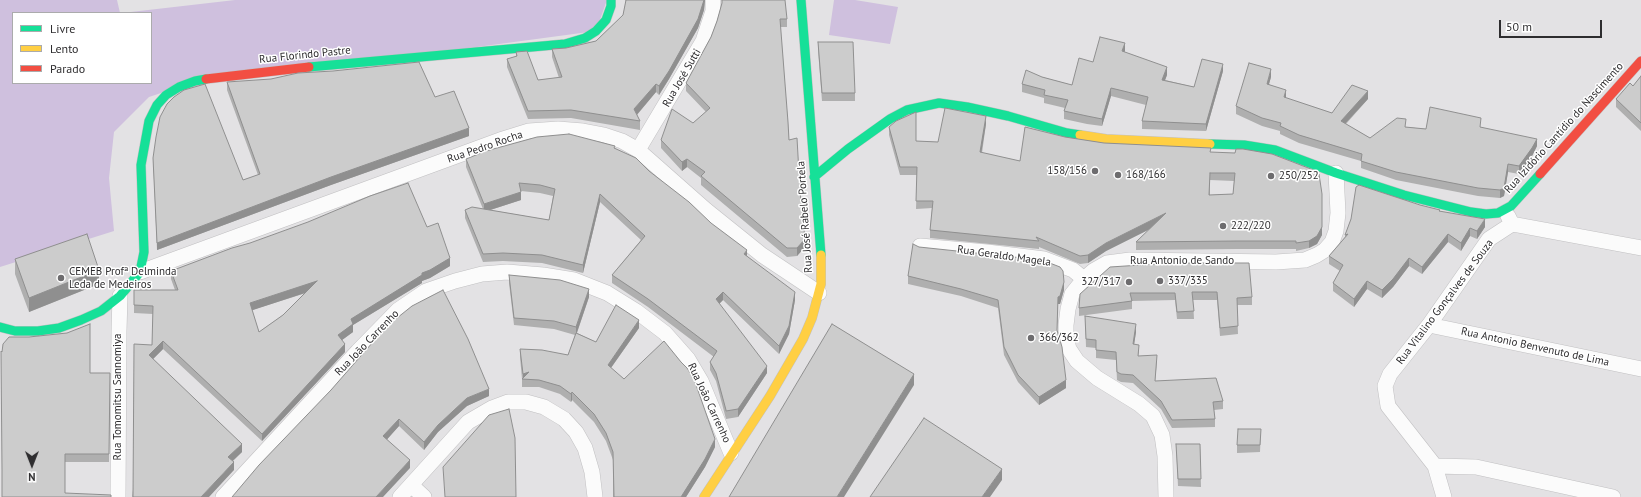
<!DOCTYPE html>
<meta charset="utf-8">
<style>
body{margin:0}
#map{position:relative;width:1641px;height:497px;overflow:hidden;background:#e3e2e4;font-family:"PT Sans",sans-serif}
canvas{display:block}
.legend{position:absolute;left:12px;top:12px;width:140px;height:72px;box-sizing:border-box;background:#fff;border:1px solid #ababac;margin:0;padding:5px 7px;list-style:none;font-size:12px;color:#2e2d2f}
.legend li{display:flex;align-items:center;gap:8px;height:20px}
.legend b{width:20px;border:1px solid #ababac}
.north{position:absolute;left:12px;top:445px;width:40px;height:40px;-webkit-text-stroke:3px #fff;paint-order:stroke;rotate:180deg;font-size:11px;font-weight:700;line-height:16px;text-align:center;color:#2e2d2f}
.north::after{content:'';display:block;margin:auto;width:14px;height:18px;background:#2e2d2f;clip-path:polygon(50% 0,100% 100%,50% 72%,0 100%)}
.scale{position:absolute;left:1499px;top:20px;width:103px;height:18px;box-sizing:border-box;border:2px solid #2e2d2f;border-top:0;padding-left:5px;font-size:12px;line-height:14px;white-space:nowrap;color:#2e2d2f;-webkit-text-stroke:3px #fff;paint-order:stroke}
</style>
<div id="map">
<canvas width="1641" height="497"></canvas>
<ul class="legend">
<li><b style="height:5px;background:#16e098"></b>Livre</li>
<li><b style="height:5px;background:#ffcf43"></b>Lento</li>
<li><b style="height:5px;background:#f24e42"></b>Parado</li>
</ul>
<div class="north">N</div>
<div class="scale">50 m</div>
</div>
<script>
const ctx = document.querySelector('canvas').getContext('2d');
ctx.lineJoin = 'round';
function paint(path, color) { ctx.fillStyle = color; ctx.fill(path, 'evenodd'); }
const poly = rows => new Path2D(rows.map(r => 'M' + r).join(''));
function trace(path, color, width, dash) { ctx.strokeStyle = color; ctx.lineWidth = width; ctx.lineCap = dash ? 'butt' : 'round'; ctx.setLineDash(dash || []); ctx.stroke(path); }
function drawText(font, color, halo, rows, align = 'center') {
  ctx.font = font + ' "PT Sans",sans-serif'; ctx.lineWidth = 3; ctx.setLineDash([]); ctx.textBaseline = 'middle'; ctx.strokeStyle = halo; ctx.fillStyle = color; for (const [text, x, y, turn = 0] of rows) {
    ctx.save(); ctx.translate(x, y); ctx.rotate((+turn || 0) * Math.PI / 180); ctx.textAlign = isNaN(turn) ? turn : align; if (halo) ctx.strokeText(text, 0, 0); ctx.fillText(text, 0, 0); ctx.restore();
  }
}
const green = poly([
 [0,0,117,0,120,13,13,13,13,83,151,83,151,13,122,13,235,0,607,0,596,31,179,87,149,97,114,132,109,178,114,231,0,267],
 [834,0,855,0,898,7,890,44,829,35]
]);
const street = poly([
 [638,150,703,41,713,11,713,0],
 [1508,216,1512,224,1641,248],
 [920,246,987,252,1044,259,1073,270,1084,279],
 [140,272,500,140,529,131,558,129,583,131,604,135,622,141,638,150,706,210,762,255,819,293],
 [1429,325,1641,369],
 [1435,466,1476,467,1613,497],
 [411,485,424,497],
 [118,497,119,331,120,296],
 [223,497,358,351,398,310,426,291,455,281,482,274,507,272,543,275,574,280,607,293,636,311,665,333,688,359,701,381,731,453],
 [400,497,468,422,492,408,508,402,526,402,544,407,564,419,576,432,585,448,592,472,595,497],
 [1166,497,1165,456,1162,435,1153,416,1139,404,1097,378,1077,361,1069,349,1066,338,1066,325,1068,309,1072,294,1084,279,1093,271,1107,263,1130,260,1276,262,1305,260,1317,255,1325,250,1332,242,1336,231,1338,213,1336,173],
 [1444,497,1435,466,1388,406,1385,386,1390,374,1429,325,1489,239,1512,224]
]);
const fast = poly([
 [801,0,821,255],
 [309,67,565,44,585,38,596,31,606,20,611,6,611,0],
 [1210,144,1244,145,1275,150,1336,173,1404,195,1471,212,1486,214,1498,213,1511,206,1540,174],
 [814,177,848,149,890,119,907,110,939,103,967,107,1008,116,1067,133,1080,135],
 [0,327,15,331,38,331,59,328,81,320,101,311,120,296,140,272,144,252,141,165,149,121,157,105,166,95,179,87,195,81,206,79]
]);
const slow = poly([
 [1080,135,1106,139,1210,144],
 [704,497,770,396,803,339,812,318,821,284,821,255]
]);
const jam = poly([
 [206,79,309,67],
 [1540,174,1641,61]
]);
const wall = poly([
 [626,0,705,0,704,10,698,28,669,79,659,95,656,92,637,115,640,121,640,130,571,118,528,119,507,67,507,59,516,57,516,52,538,80,559,78,552,57,552,49,566,48,596,41,623,15],
 [722,3,787,19,787,27,780,27,788,122,789,140,800,191,805,247,797,256,787,257,701,185,701,178,687,167,682,171,661,148,661,140,693,123,706,112,686,91,686,83,711,37,717,21],
 [818,42,855,93,855,101,822,101,818,50],
 [1125,51,1124,52,1167,75,1165,80,1194,87,1223,71,1206,131,1142,129,1142,121,1146,105,1111,96,1102,126,1087,124,1064,119,1064,111,1065,108,1044,103,1044,98,1022,92,1022,84,1042,77,1072,85,1093,62],
 [1641,76,1641,131,1616,107,1616,99,1633,86],
 [1271,77,1269,84,1286,98,1332,113,1368,99,1346,124,1370,138,1406,127,1426,129,1481,127,1537,146,1532,156,1519,174,1508,172,1504,196,1500,198,1478,196,1396,180,1361,168,1361,161,1299,143,1280,134,1280,131,1262,126,1236,114,1236,106],
 [227,82,435,97,469,136,331,185,157,250,153,158,243,180,258,175,227,90],
 [986,124,982,153,1020,161,1065,137,1104,143,1211,152,1322,235,1317,244,1309,248,1296,251,1296,249,1236,249,1136,250,1136,242,1150,229,1106,251,1088,263,1080,264,1039,247,1039,249,930,238,930,230,932,208,916,209,917,175,900,175,889,135,889,127,916,141,938,142],
 [1210,180,1234,181,1233,194,1210,195],
 [615,148,649,171,747,256,795,300,789,334,779,354,723,300,719,304,767,373,738,417,726,419,716,381,710,370,710,362,714,357,648,307,612,283,612,275,641,240,600,202,583,273,542,263,503,261,483,262,465,218,465,210,483,209,466,167,466,159],
 [521,191,540,193,553,196,549,220,490,210,521,200],
 [1440,211,1485,227,1477,239,1470,236,1461,251,1448,242,1422,274,1409,266,1393,287,1382,298,1367,289,1354,307,1333,291,1333,283,1340,271,1329,264,1329,256,1345,237,1345,235,1351,219],
 [427,227,450,266,430,278,422,281,422,283,353,325,353,332,342,340,345,352,262,441,163,349,153,359,242,452,233,461,234,470,132,497,152,345,153,314,134,313,134,290,175,290,171,279,171,271],
 [306,293,283,315,259,332,252,310],
 [919,247,1064,290,1060,304,1058,304,1057,331,1066,388,1039,405,1018,382,1004,355,998,308,961,296,908,284,908,276],
 [15,259,99,284,29,312,15,274],
 [1110,267,1252,297,1252,305,1237,305,1238,334,1220,336,1217,300,1193,300,1194,319,1177,319,1175,300,1132,301,1132,309,1079,316,1079,308],
 [509,275,589,297,577,333,596,342,639,328,611,368,624,379,715,447,705,467,686,497,613,497,613,460,606,441,594,422,572,400,571,402,560,394,539,387,522,387,522,379,520,357,520,349,568,355,575,335,554,329,514,325,509,283],
 [1085,316,1136,332,1134,344,1139,352,1138,356,1157,362,1155,381,1223,401,1223,409,1214,410,1215,419,1215,427,1172,428,1161,409,1133,383,1121,382,1117,380,1116,360,1096,358,1096,348,1086,347],
 [2,352,90,373,110,373,109,462,65,462,2,497],
 [331,390,489,396,467,406,438,432,424,450,399,426,387,439,410,468],
 [1261,429,1260,452,1237,453,1237,445],
 [1176,444,1200,444,1201,487,1178,486]
]);
const shadedWall = poly([
 [704,0,705,0,704,10,698,28,669,79,659,95,659,86],
 [1125,43,1125,51,1122,59,1122,51],
 [1223,64,1223,71,1206,131,1206,124],
 [1167,67,1167,75,1162,88,1162,80],
 [1271,69,1271,77,1267,91,1267,84],
 [656,84,656,92,634,118,634,109],
 [1111,88,1111,96,1102,126,1102,119],
 [1286,90,1286,98,1284,97],
 [1368,91,1368,99,1341,128,1341,121],
 [986,116,986,124,980,160,980,152],
 [469,128,469,136,331,185,157,250,157,243,331,177],
 [1537,139,1537,146,1532,156,1519,174,1519,166],
 [687,159,687,167,682,171,682,162],
 [1508,164,1508,172,1504,196,1500,198,1500,190],
 [521,192,521,200,484,212,484,204],
 [600,194,600,202,583,273,583,265],
 [1322,194,1322,235,1317,244,1309,248,1309,241],
 [1166,213,1166,221,1106,251,1088,263,1088,255,1106,243],
 [1485,219,1485,227,1477,239,1477,231],
 [1470,228,1470,236,1461,251,1461,243],
 [1448,234,1448,242,1422,274,1422,267],
 [805,239,805,247,797,256,797,248],
 [747,250,747,258,744,254],
 [450,258,450,266,430,278,422,281,422,283,353,325,353,332,338,343,338,335,351,319,422,273],
 [1409,258,1409,266,1393,287,1382,298,1382,290],
 [99,270,99,284,29,312,29,298],
 [317,281,317,289,250,311,250,303],
 [1367,281,1367,289,1354,307,1354,299],
 [1064,282,1064,290,1060,304,1058,304,1057,338,1058,297],
 [589,289,589,297,576,335,576,327],
 [723,292,723,300,716,307,716,299],
 [795,292,795,300,789,334,779,354,779,346],
 [639,320,639,328,608,372,608,365],
 [1136,324,1136,332,1133,352,1133,344],
 [163,341,163,349,149,363,149,355],
 [345,344,345,352,262,441,262,434],
 [767,366,767,373,738,417,738,409],
 [529,372,523,379,523,374],
 [914,374,914,385,844,497,837,497],
 [1066,380,1066,388,1039,405,1039,397],
 [489,389,489,396,467,406,438,432,424,450,424,442,438,425,467,398],
 [572,392,572,400,571,402,571,394],
 [399,419,399,426,383,444,383,436],
 [715,439,715,447,705,467,686,497,681,497],
 [242,444,242,452,228,465,228,457],
 [410,460,410,468,383,497,376,497],
 [234,462,234,470,209,497,201,497],
 [1002,469,1002,480,990,497,982,497]
]);
const building = poly([
 [626,0,704,0,698,19,669,71,659,86,656,84,634,109,640,121,571,110,528,111,507,59,517,56,516,52,527,51,538,80,562,77,552,49,566,48,596,41,623,15,626,0],
 [722,0,785,0,787,19,780,19,788,122,789,140,797,138,800,191,805,239,797,248,787,248,701,176,705,172,687,159,682,162,661,140,672,109,693,123,710,108,686,83,711,37,717,21,722,3,722,0],
 [1100,37,1125,43,1122,51,1167,67,1162,80,1194,87,1202,59,1223,64,1206,124,1142,121,1148,97,1111,88,1102,119,1087,116,1064,111,1068,100,1044,95,1045,90,1022,84,1026,70,1042,77,1072,85,1079,58,1093,62,1100,37],
 [818,42,853,42,855,93,822,93,818,42],
 [419,62,435,97,454,91,469,128,331,177,157,243,153,158,156,137,160,117,167,104,174,97,184,90,205,84,243,180,260,174,227,82,271,79,298,73,333,71,419,62],
 [1249,63,1271,69,1267,84,1286,90,1284,97,1332,113,1352,85,1368,91,1341,121,1370,138,1397,118,1406,119,1405,127,1426,129,1430,107,1481,118,1480,127,1537,139,1532,148,1519,166,1508,164,1504,188,1500,190,1478,188,1396,172,1361,161,1362,154,1299,135,1280,126,1281,123,1262,118,1236,106,1249,63],
 [1641,76,1641,123,1616,99,1630,83,1633,86,1641,76],
 [945,108,986,116,980,152,1020,161,1025,127,1065,137,1104,143,1211,148,1210,152,1235,153,1236,149,1243,149,1272,154,1311,169,1319,174,1322,194,1322,227,1317,236,1309,241,1296,243,1296,241,1236,241,1136,242,1166,213,1106,243,1088,255,1080,256,1036,237,1039,241,930,230,933,201,916,201,917,167,900,167,889,127,896,121,916,112,916,141,938,142,945,108],
 [1210,173,1235,173,1233,194,1209,195,1210,173],
 [569,134,615,146,614,148,636,158,649,171,689,202,711,223,747,250,744,254,795,292,789,326,779,346,723,292,716,299,767,366,738,409,726,411,726,410,716,373,710,362,717,351,648,299,612,275,645,236,600,194,583,265,542,255,503,253,483,254,465,210,472,207,549,220,555,189,540,185,519,183,521,192,484,204,466,159,486,151,537,137,569,134],
 [408,183,427,227,438,223,450,258,430,270,422,273,422,275,351,319,353,324,338,335,345,344,262,434,163,341,149,355,242,444,228,457,234,462,201,497,133,497,134,344,152,345,153,306,134,305,134,290,178,290,171,271,232,248,250,243,308,222,370,196,408,183],
 [317,281,283,315,259,332,250,303,317,281],
 [1359,185,1420,205,1440,210,1439,211,1485,219,1477,231,1470,228,1461,243,1448,234,1422,267,1409,258,1393,279,1382,290,1367,281,1354,299,1333,283,1343,265,1329,256,1348,234,1345,235,1351,219,1356,187,1359,185],
 [87,234,99,270,29,298,15,259,87,234],
 [913,244,919,247,1042,260,1060,267,1063,271,1064,282,1060,296,1058,297,1057,330,1062,347,1066,380,1039,397,1018,375,1004,347,998,300,961,289,908,276,913,244],
 [1172,263,1249,263,1252,297,1237,298,1238,326,1220,328,1217,292,1192,292,1194,311,1177,312,1175,293,1130,293,1132,301,1079,308,1080,294,1110,267,1172,263],
 [509,275,560,280,589,289,576,327,554,321,514,318,509,275],
 [443,290,468,339,489,389,467,398,438,425,424,442,399,419,383,436,410,460,376,497,232,497,259,465,331,390,387,326,412,306,443,290],
 [616,305,639,320,608,365,624,379,664,341,681,362,687,368,694,379,715,439,705,459,681,497,614,497,613,452,606,433,594,414,572,392,571,394,560,386,539,380,522,379,529,372,523,374,520,349,542,350,568,355,576,333,596,342,616,305],
 [1085,316,1136,324,1133,344,1139,345,1138,356,1157,355,1155,381,1216,378,1223,401,1213,402,1215,419,1172,420,1161,401,1133,375,1121,374,1117,372,1116,352,1096,350,1096,340,1086,339,1085,316],
 [90,324,90,373,110,373,109,454,65,454,65,493,111,495,111,497,2,497,2,471,1,351,2,352,3,344,9,337,29,337,67,333,90,324],
 [832,324,914,374,837,497,729,497,832,324],
 [509,409,515,438,516,497,445,497,443,467,489,415,509,409],
 [924,418,1002,469,982,497,870,497,924,418],
 [1238,429,1261,429,1260,445,1237,445,1238,429],
 [1176,444,1200,444,1201,479,1178,479,1176,444]
]);
const markers = [
 [1095,171,4,"#6d6c6e"],
 [1118,175,4,"#6d6c6e"],
 [1271,176,4,"#6d6c6e"],
 [1223,226,4,"#6d6c6e"],
 [61,278,4,"#6d6c6e"],
 [1160,281,4,"#6d6c6e"],
 [1129,282,4,"#6d6c6e"],
 [1031,338,4,"#6d6c6e"]
];
const streetNames = [
 ["Rua Florindo Pastre",305,55,-6],
 ["Rua José Sutti",682,78,-60],
 ["Rua Izidório Cantídio do Nascimento",1564,128,-48],
 ["Rua Pedro Rocha",485,147,-19],
 ["Rua José Rabelo Portela",805,217,-94],
 ["Rua Geraldo Magela",1004,256,8],
 ["Rua Antonio de Sando",1182,261],
 ["Rua Vitalino Gonçalves de Souza",1445,302,-53],
 ["Rua João Carrenho",367,343,-46],
 ["Rua Antonio Benvenuto de Lima",1535,347,12],
 ["Rua Tomomitsu Sannomiya",118,397,-90],
 ["Rua João Carrenho",709,403,65]
];
const poiNames = [
 ["158/156",1087,171,"right"],
 ["168/166",1126,175],
 ["250/252",1279,176],
 ["222/220",1231,226],
 ["CEMEB Profª Delminda",69,272],
 ["Leda de Medeiros",69,285],
 ["337/335",1168,281],
 ["327/317",1121,282,"right"],
 ["366/362",1039,338]
];
paint(green, '#cfc0de');
trace(street, '#c1c0c2', 16);
trace(fast, '#c1c0c2', 10);
trace(slow, '#c1c0c2', 10);
trace(jam, '#c1c0c2', 10);
trace(street, '#fbfbfb', 15);
trace(fast, '#16e098', 9);
trace(slow, '#ffcf43', 9);
trace(jam, '#f24e42', 9);
paint(wall, '#afafaf');
paint(shadedWall, '#8f8f8f');
paint(building, '#ccc');
trace(building, '#8f8f8f', 1);
for (const [x, y, r, color] of markers) { const dot = new Path2D(); dot.arc(x, y, r, 0, 2 * Math.PI); ctx.fillStyle = color; ctx.fill(dot); trace(dot, '#fff', 1.5); }
drawText('11px', '#2e2d2f', '#fff', streetNames);
drawText('11px', '#2e2d2f', '#fff', poiNames, 'left');
</script>
